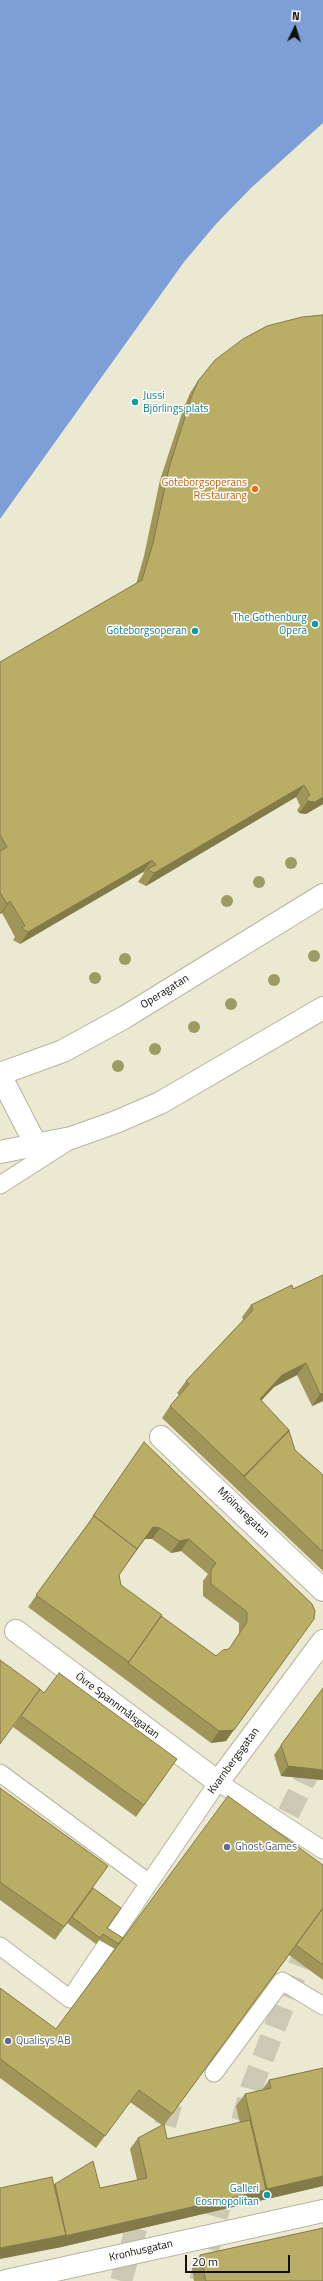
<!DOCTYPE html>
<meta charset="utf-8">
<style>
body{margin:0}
#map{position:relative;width:323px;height:2281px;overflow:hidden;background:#ece9d2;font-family:"Titillium Web",sans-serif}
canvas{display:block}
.north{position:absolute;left:275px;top:8px;width:40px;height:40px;-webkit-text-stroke:3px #fff;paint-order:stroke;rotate:4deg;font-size:11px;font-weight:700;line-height:16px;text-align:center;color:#0f0e07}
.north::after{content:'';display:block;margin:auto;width:14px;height:18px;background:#0f0e07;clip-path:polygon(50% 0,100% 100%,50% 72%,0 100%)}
.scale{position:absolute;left:185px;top:2255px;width:105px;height:18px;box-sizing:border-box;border:2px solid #0f0e07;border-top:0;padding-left:5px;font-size:12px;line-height:14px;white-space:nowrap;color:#0f0e07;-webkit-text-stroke:3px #fff;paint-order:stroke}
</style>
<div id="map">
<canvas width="323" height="2281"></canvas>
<div class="north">N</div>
<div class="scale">20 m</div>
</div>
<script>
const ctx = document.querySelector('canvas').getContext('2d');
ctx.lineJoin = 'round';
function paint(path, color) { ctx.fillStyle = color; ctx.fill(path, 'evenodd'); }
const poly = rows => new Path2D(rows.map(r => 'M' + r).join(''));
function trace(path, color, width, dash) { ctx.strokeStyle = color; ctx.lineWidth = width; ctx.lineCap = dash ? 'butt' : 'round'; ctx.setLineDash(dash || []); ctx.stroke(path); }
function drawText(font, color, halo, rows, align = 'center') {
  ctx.font = font + ' "Titillium Web",sans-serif'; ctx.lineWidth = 3; ctx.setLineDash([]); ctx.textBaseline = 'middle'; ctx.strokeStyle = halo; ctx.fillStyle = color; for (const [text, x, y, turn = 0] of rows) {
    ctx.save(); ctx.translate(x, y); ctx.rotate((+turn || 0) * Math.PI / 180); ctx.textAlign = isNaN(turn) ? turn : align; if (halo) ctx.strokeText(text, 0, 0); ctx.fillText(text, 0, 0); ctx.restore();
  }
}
const water = poly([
 [0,0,323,0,323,123,251,188,216,224,184,262,0,519]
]);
const trunkTunnel = poly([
 [274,1843,323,1743],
 [242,2121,251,2089,323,1904],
 [156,2157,174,2094],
 [121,2281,144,2201],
 [200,2281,226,2182]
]);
const service = poly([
 [0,1185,67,1142],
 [0,1773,149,1883],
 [111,1939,218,1782,323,1850],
 [0,1946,70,1999,107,1944],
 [214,2073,282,1981,323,2006]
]);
const minor = poly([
 [0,1075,36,1145],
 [161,1437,323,1590],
 [16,1631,218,1782,323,1641],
 [6,2281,323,2211]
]);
const tertiary = poly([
 [0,1074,63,1051,125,1017,323,895],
 [0,1152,71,1138,116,1122,160,1103,323,1008]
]);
const trees = [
 [291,863],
 [259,882],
 [227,901],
 [314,956],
 [125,959],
 [95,978],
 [274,980],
 [231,1004],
 [194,1027],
 [155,1049],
 [118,1066]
];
const wall = poly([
 [323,315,323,804,306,814,299,813,297,810,300,806,296,797,146,886,138,882,144,873,143,872,20,944,13,940,15,937,2,913,0,914,0,662,136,584,144,556,160,480,183,410,190,393,198,381],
 [323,1275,323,1401,312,1406,297,1375,274,1387,261,1401,289,1431,295,1450,323,1475,323,1571,162,1418,170,1406,179,1395,177,1393,186,1381,243,1320,242,1317,251,1305,293,1289],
 [144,1442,312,1604,226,1741,211,1743,28,1607,89,1522],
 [145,1539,152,1539,171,1553,181,1551,208,1574,203,1581,203,1596,239,1623,239,1633,229,1649,216,1656,161,1616,121,1585,119,1575],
 [40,1689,44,1693,177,1759,136,1817,13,1727],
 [281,1745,323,1780,281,1776,274,1755],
 [0,1788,108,1866,55,1940,0,1900],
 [323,1865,323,1980,289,1955,164,2125,167,2139,240,2123,236,2106,245,2094,262,2090,269,2080,323,2068,323,2186,57,2248,54,2184,100,2188,137,2180,130,2149,138,2138,162,2125,130,2102,96,2148,0,2078,0,1988,56,2029,115,1949,99,1940,96,1944,67,1923,93,1888,107,1928,123,1938],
 [200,2255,323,2281,194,2281,192,2268]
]);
const shadedWall = poly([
 [304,785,296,797,146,886,154,873],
 [323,797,323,804,306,814,299,813,308,801],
 [152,860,143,872,20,944,28,932],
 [10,901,2,913,0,914,7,904],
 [306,1363,297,1375,274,1387,251,1411,260,1399,282,1375],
 [323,1393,323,1401,312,1406,320,1394],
 [153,1527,160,1528,152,1539,145,1539,128,1561],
 [189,1539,181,1551,171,1553,179,1541],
 [305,1631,226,1741,211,1743,219,1731],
 [288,1766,323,1770,323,1780,281,1776],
 [296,1945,289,1955,163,2126,172,2114],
 [323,2176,323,2186,57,2248,0,2259,0,2248,66,2235,266,2190,267,2189]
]);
const building = poly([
 [323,315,323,797,315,802,308,801,306,798,310,795,304,785,154,873,147,869,156,865,152,860,28,932,21,928,25,926,10,901,7,904,0,892,0,851,7,847,0,835,0,662,142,580,153,543,169,468,191,398,198,381,215,360,243,339,267,326,302,317,323,315],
 [323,1275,323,1393,320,1394,306,1363,282,1375,260,1399,289,1430,244,1476,170,1406,189,1384,186,1381,253,1310,251,1305,292,1285,293,1289,323,1275],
 [289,1431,295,1450,323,1475,323,1552,244,1477,289,1431],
 [144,1442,312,1604,315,1611,314,1619,234,1730,219,1731,128,1663,161,1616,216,1656,223,1650,229,1649,247,1622,247,1612,211,1584,211,1570,216,1563,189,1539,179,1541,160,1528,153,1527,137,1549,94,1516,93,1516,144,1442],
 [94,1516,137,1549,119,1575,121,1585,162,1615,129,1662,36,1595,94,1516],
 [0,1660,40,1689,0,1744,0,1660],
 [59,1673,177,1759,144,1805,21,1716,40,1689,44,1693,59,1673],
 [323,1688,323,1770,288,1766,281,1745,323,1688],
 [0,1788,108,1866,64,1927,0,1882,0,1788],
 [228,1796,323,1865,323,1908,172,2114,139,2090,105,2136,0,2059,0,1988,56,2029,228,1796],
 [93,1888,121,1908,107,1928,123,1938,119,1944,103,1934,100,1938,72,1917,93,1888],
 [323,1908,323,1965,296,1945,323,1908],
 [323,2068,323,2176,267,2189,245,2094,271,2088,269,2080,323,2068],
 [250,2120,266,2190,65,2236,66,2235,55,2184,93,2161,100,2188,147,2178,138,2138,164,2124,167,2139,250,2120],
 [52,2177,66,2235,0,2248,0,2188,52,2177],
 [323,2228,323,2281,206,2281,200,2255,323,2228]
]);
const markers = [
 [135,402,4,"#0f9aa8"],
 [255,489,4,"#e8710a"],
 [315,624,4,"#0f9aa8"],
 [195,631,4,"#0f9aa8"],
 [227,1847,4,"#5c6f8a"],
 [8,2041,4,"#5c6f8a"],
 [267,2195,4,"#0f9aa8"]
];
const cultureNames = [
 ["Jussi",143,396,"left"],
 ["Björlings plats",143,409,"left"],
 ["The Gothenburg",307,618],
 ["Opera",307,631],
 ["Göteborgsoperan",187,631],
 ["Galleri",259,2189],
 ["Cosmopolitan",259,2202]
];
const foodNames = [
 ["Göteborgsoperans",247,483],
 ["Restaurang",247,496]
];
const streetNames = [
 ["Operagatan",165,992,-32],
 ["Mjölnaregatan",243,1513,44],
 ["Övre Spannmålsgatan",117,1706,37],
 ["Kvarnbergsgatan",234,1761,-54],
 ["Kronhusgatan",141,2251,-13]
];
const serviceNames = [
 ["Ghost Games",235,1847],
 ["Qualisys AB",16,2041]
];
paint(water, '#7d9ed7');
trace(trunkTunnel, '#cbc8b4', 22, [22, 11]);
trace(service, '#b7b49e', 19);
trace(minor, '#b7b49e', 24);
trace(tertiary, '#b7b49e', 24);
trace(service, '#fff', 17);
trace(minor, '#fff', 22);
trace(tertiary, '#fff', 22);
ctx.fillStyle = '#9b9b62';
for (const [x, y] of trees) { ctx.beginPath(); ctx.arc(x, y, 6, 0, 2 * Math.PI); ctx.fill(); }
paint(wall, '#a09659');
paint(shadedWall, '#827a48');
paint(building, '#baae67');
trace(building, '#827a48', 1);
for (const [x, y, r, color] of markers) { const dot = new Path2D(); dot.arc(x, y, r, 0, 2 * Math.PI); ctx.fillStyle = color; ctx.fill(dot); trace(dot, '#fff', 1.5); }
drawText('11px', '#0d838f', '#fff', cultureNames, 'right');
drawText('11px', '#c56008', '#fff', foodNames, 'right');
drawText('11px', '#0f0e07', '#fff', streetNames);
drawText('11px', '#4e5e75', '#fff', serviceNames, 'left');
</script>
